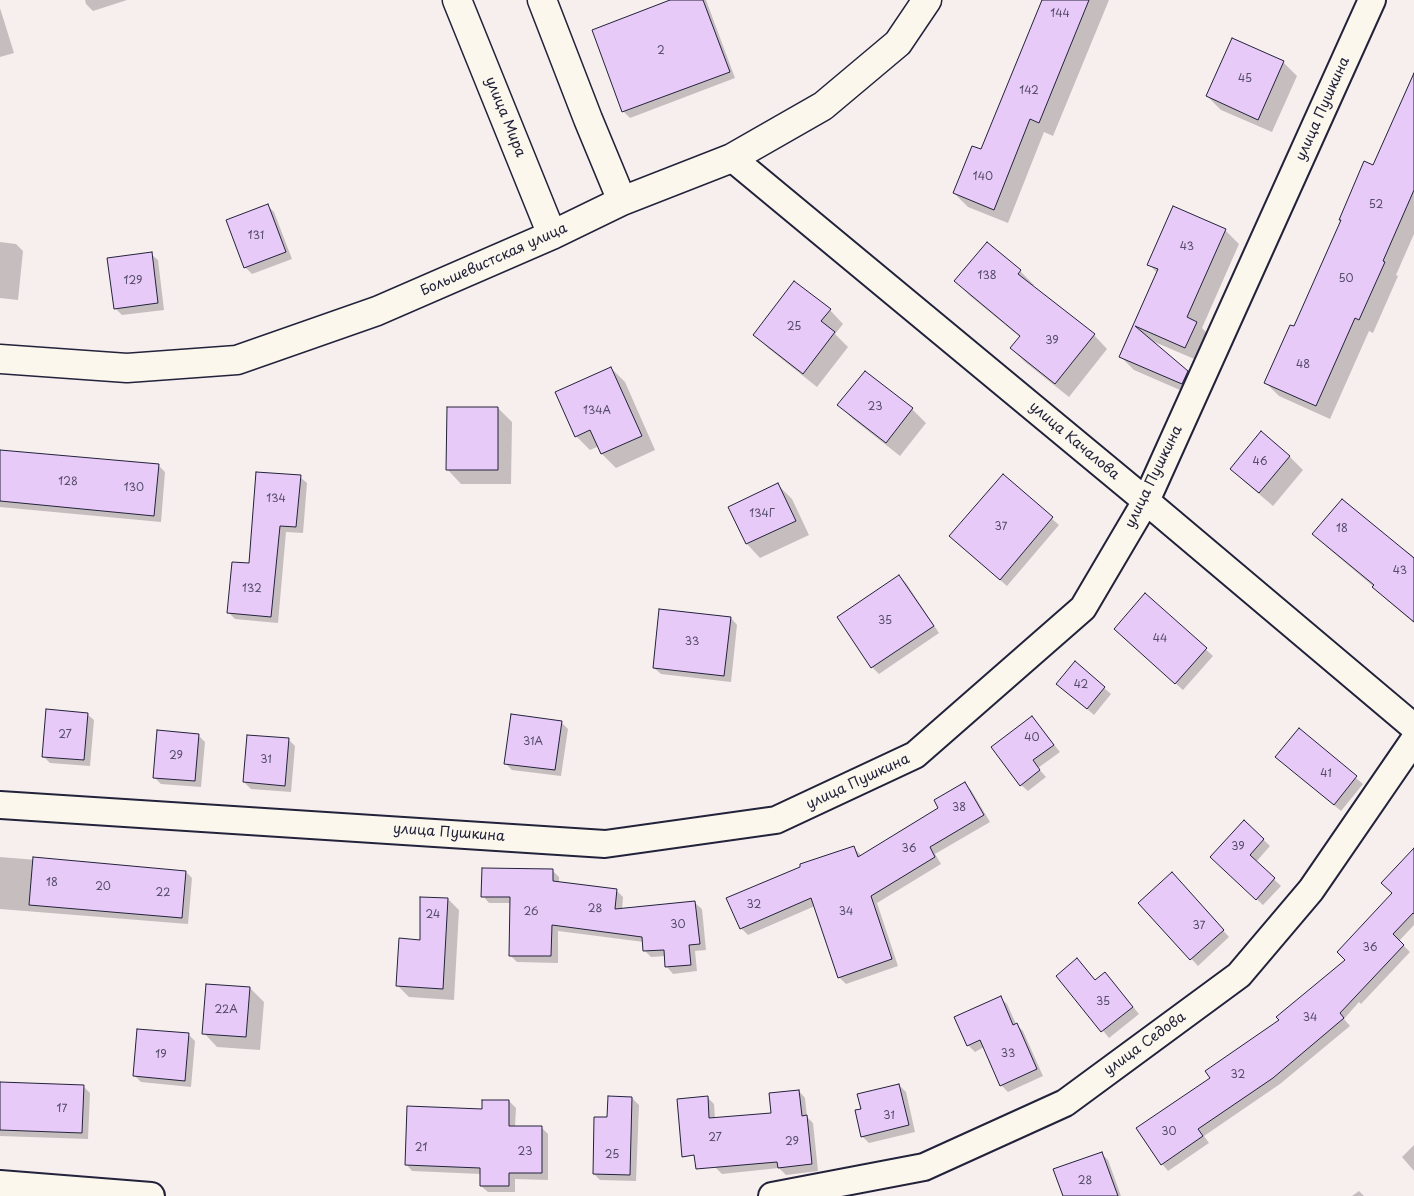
<!DOCTYPE html>
<meta charset="utf-8">
<style>
body{margin:0}
canvas{display:block;background:#f7eeee}
</style>
<canvas width="1414" height="1196"></canvas>
<script>
const ctx = document.querySelector('canvas').getContext('2d');
ctx.lineJoin = 'round';
function paint(path, color) { ctx.fillStyle = color; ctx.fill(path, 'evenodd'); }
const poly = rows => new Path2D(rows.map(r => 'M' + r).join(''));
function trace(path, color, width, dash) { ctx.strokeStyle = color; ctx.lineWidth = width; ctx.lineCap = dash ? 'butt' : 'round'; ctx.setLineDash(dash || []); ctx.stroke(path); }
function drawText(font, color, halo, rows, align = 'center') {
  ctx.font = font + ' "Playpen Sans",sans-serif'; ctx.lineWidth = 4; ctx.setLineDash([]); ctx.textBaseline = 'middle'; ctx.strokeStyle = halo; ctx.fillStyle = color; for (const [text, x, y, turn = 0] of rows) {
    ctx.save(); ctx.translate(x, y); ctx.rotate((+turn || 0) * Math.PI / 180); ctx.textAlign = isNaN(turn) ? turn : align; if (halo) ctx.strokeText(text, 0, 0); ctx.fillText(text, 0, 0); ctx.restore();
  }
}
const shadow = poly([
 [85,0,127,0,93,11,86,4],
 [674,0,706,0,735,78,630,118,623,111],
 [1043,0,1109,0,1053,136,1044,132,1008,223,968,207,954,193,982,151],
 [0,8,14,53,0,57],
 [1283,62,1297,76,1272,132,1221,110,1207,96],
 [1414,77,1414,234,1396,275,1398,276,1373,333,1369,331,1330,419,1279,396,1265,382,1294,328,1342,221,1340,219,1374,167],
 [268,206,274,212,292,259,252,274,245,267,228,220],
 [1225,230,1239,244,1202,328,1210,336,1199,361,1150,340,1188,372,1201,385,1196,397,1134,370,1120,356,1157,273,1149,264],
 [0,242,16,244,23,251,18,300,0,298],
 [151,254,158,260,164,310,122,315,116,309],
 [1020,271,1034,285,1032,286,1094,335,1107,349,1069,397,1025,362,1011,348,1020,337,969,295,956,281],
 [830,310,843,324,835,334,848,347,817,387,768,348,755,335],
 [611,368,625,382,655,450,616,468,602,454,599,446,590,450,576,436],
 [839,405,912,409,926,423,900,456,853,419],
 [498,408,512,422,511,484,461,484,448,470],
 [0,451,158,465,165,472,161,522,0,507],
 [1289,456,1303,470,1273,506,1245,482,1232,469],
 [1003,476,1059,525,1007,586,957,543],
 [300,477,307,483,303,533,286,532,278,623,235,619,229,613,250,565],
 [778,485,792,499,809,535,760,558,747,544],
 [1314,534,1403,551,1405,550,1414,557,1414,623,1388,601,1374,587,1328,548],
 [899,576,906,583,939,633,879,674,872,667,838,617],
 [1146,595,1213,656,1183,690,1122,636],
 [731,618,737,625,731,682,661,674,654,668],
 [1075,663,1111,694,1094,715,1065,690],
 [87,714,94,720,90,766,50,763,43,756],
 [1032,717,1060,752,1038,768,1046,777,1028,791,1021,785],
 [561,722,568,729,561,776,512,770,505,763],
 [1299,730,1363,784,1341,811,1283,763],
 [198,735,205,742,201,787,161,784,154,777],
 [288,739,295,746,291,792,251,789,244,782],
 [965,784,971,790,990,822,935,854,941,864,877,903,898,966,846,984,839,977,815,906,748,935,741,928,853,847,860,854,861,857,940,809],
 [1244,821,1270,846,1256,862,1281,886,1263,905,1218,863],
 [1414,849,1414,925,1399,941,1410,952,1361,1004,1359,1002,1344,1019,1350,1026,1280,1084,1204,1136,1209,1143,1168,1171,1162,1164,1211,1078,1281,1021,1347,960,1393,893],
 [0,857,186,872,192,878,188,924,0,909],
 [553,871,559,877,559,883,617,891,623,897,622,910,695,903,702,909,706,950,695,951,697,971,673,974,667,967,666,956,651,957,644,950,644,942,558,931,558,963,517,962,510,955,511,903,489,903,483,896],
 [1179,881,1229,937,1198,966,1140,903],
 [448,899,459,910,454,1000,409,997,397,985,421,941],
 [1058,976,1095,981,1111,980,1139,1014,1109,1038],
 [250,988,264,1002,260,1050,217,1047,204,1033],
 [1000,998,1007,1004,1016,1024,1023,1031,1043,1076,1008,1092,1001,1085,984,1047,975,1052,968,1045],
 [188,1034,195,1041,191,1087,141,1082,135,1076],
 [0,1083,83,1086,90,1093,88,1139,0,1136],
 [899,1085,906,1092,915,1132,869,1143,862,1136,862,1110],
 [799,1091,805,1098,807,1117,813,1123,818,1171,786,1175,779,1168,722,1174,715,1167,710,1138,707,1097,714,1104,715,1119,773,1114],
 [632,1098,639,1105,636,1181,600,1180,594,1174],
 [509,1101,516,1108,515,1127,541,1127,548,1134,548,1180,515,1179,515,1192,488,1192,481,1186,481,1174,412,1171,406,1164,483,1110],
 [1414,1145,1414,1171,1402,1157],
 [1101,1153,1108,1160,1121,1196,1064,1196],
 [1359,1191,1364,1196,1352,1196]
]);
const building = poly([
 [670,0,703,0,730,72,622,112,592,30,670,0],
 [1042,0,1089,0,1039,123,1030,119,994,210,953,193,972,146,981,149,1042,0],
 [1232,38,1284,61,1258,120,1206,96,1232,38],
 [1414,73,1414,190,1383,261,1385,262,1359,320,1355,318,1316,406,1264,383,1290,325,1294,326,1341,220,1339,220,1364,161,1373,165,1414,73],
 [268,204,286,252,244,268,226,220,268,204],
 [1173,206,1226,229,1187,317,1197,322,1185,348,1135,326,1188,371,1182,384,1119,357,1158,269,1147,265,1173,206],
 [987,242,1021,270,1018,274,1095,334,1055,384,1010,348,1020,336,954,281,987,242],
 [152,252,158,303,114,309,107,258,152,252],
 [794,281,831,309,821,321,835,332,803,374,753,335,794,281],
 [611,367,642,436,601,454,590,430,575,437,555,392,611,367],
 [865,371,913,408,886,443,837,405,865,371],
 [447,407,498,407,498,470,446,470,447,407],
 [1261,431,1290,456,1259,493,1230,469,1261,431],
 [0,450,159,464,154,516,0,501,0,450],
 [256,472,301,475,296,527,280,526,271,617,227,613,232,562,249,563,256,472],
 [1003,474,1053,517,1000,580,949,536,1003,474],
 [778,483,796,521,746,544,728,507,778,483],
 [1342,499,1414,558,1414,622,1372,587,1374,585,1312,534,1342,499],
 [899,575,934,626,871,668,837,617,899,575],
 [1145,593,1207,648,1175,684,1114,629,1145,593],
 [659,609,731,617,724,676,653,668,659,609],
 [1075,661,1105,687,1087,709,1056,684,1075,661],
 [46,709,88,713,84,760,42,757,46,709],
 [511,714,562,721,555,770,504,764,511,714],
 [1032,716,1054,745,1033,760,1040,770,1020,786,991,747,1032,716],
 [1299,728,1357,776,1334,805,1275,757,1299,728],
 [157,730,199,734,195,781,153,778,157,730],
 [247,735,289,738,285,786,243,782,247,735],
 [965,782,984,815,930,847,935,857,871,896,892,959,838,978,811,898,740,929,726,898,800,867,800,864,854,846,858,857,938,808,934,800,965,782],
 [1244,820,1264,839,1250,855,1275,878,1256,900,1210,857,1244,820],
 [1414,848,1414,914,1413,913,1393,934,1404,945,1340,1013,1344,1018,1273,1078,1198,1129,1203,1136,1161,1165,1136,1128,1210,1078,1205,1071,1279,1020,1276,1017,1345,960,1337,952,1392,893,1381,883,1414,848],
 [33,857,186,871,182,918,29,905,33,857],
 [482,868,553,869,553,881,617,889,615,909,695,901,700,944,689,945,691,965,665,967,664,950,643,951,642,937,552,925,551,956,509,956,510,897,481,897,482,868],
 [1172,872,1224,930,1190,960,1138,903,1172,872],
 [420,897,448,898,443,989,396,986,399,938,420,940,420,897],
 [1077,958,1095,980,1105,972,1133,1007,1101,1032,1056,976,1077,958],
 [206,984,250,987,246,1037,202,1034,206,984],
 [1001,996,1013,1025,1017,1023,1037,1069,1000,1086,980,1040,967,1046,954,1017,1001,996],
 [137,1029,189,1033,185,1081,133,1076,137,1029],
 [0,1082,84,1085,82,1133,0,1130,0,1082],
 [899,1084,909,1125,861,1137,855,1110,861,1109,857,1094,899,1084],
 [799,1090,802,1116,807,1115,812,1164,778,1168,777,1162,696,1169,694,1155,682,1157,677,1099,708,1096,709,1118,771,1113,769,1093,799,1090],
 [608,1096,632,1097,630,1175,593,1174,594,1117,607,1117,608,1096],
 [482,1100,509,1100,509,1126,542,1126,542,1173,509,1173,509,1186,480,1186,480,1168,405,1165,407,1106,482,1109,482,1100],
 [1102,1152,1118,1196,1063,1196,1053,1169,1102,1152]
]);
const minor = poly([
 [732,158,1146,501,1414,727],
 [0,805,605,844,776,820,915,755,1083,608,1146,501,1372,0],
 [0,1184,151,1196],
 [772,1196,924,1167,1065,1103,1239,975,1311,890,1414,740]
]);
const tertiary = poly([
 [457,0,552,235],
 [542,0,588,119,622,201],
 [0,359,127,368,237,360,377,311,552,235,622,201,732,158,823,106,898,43,927,0]
]);
const numberNames = [
 ["144",1060,14],
 ["2",661,51],
 ["45",1245,79],
 ["142",1029,91],
 ["140",983,177],
 ["52",1376,205],
 ["131",256,236],
 ["43",1187,247],
 ["138",987,276],
 ["50",1346,279],
 ["129",133,281],
 ["25",794,327],
 ["39",1052,341],
 ["48",1303,365],
 ["23",875,407],
 ["134А",597,411],
 ["46",1260,462],
 ["128",68,482],
 ["130",134,488],
 ["134",276,499],
 ["134Г",762,514],
 ["37",1001,527],
 ["18",1342,529],
 ["43",1400,571],
 ["132",252,589],
 ["35",885,621],
 ["44",1160,639],
 ["33",692,642],
 ["42",1081,685],
 ["27",65,735],
 ["40",1032,738],
 ["31А",533,742],
 ["29",176,756],
 ["31",266,760],
 ["41",1326,774],
 ["38",959,808],
 ["39",1238,847],
 ["36",909,849],
 ["18",52,883],
 ["20",103,887],
 ["22",163,893],
 ["32",754,905],
 ["28",595,909],
 ["26",531,912],
 ["34",846,912],
 ["24",433,915],
 ["30",678,925],
 ["37",1199,926],
 ["36",1370,948],
 ["35",1103,1002],
 ["22А",226,1010],
 ["34",1310,1018],
 ["33",1008,1054],
 ["19",161,1055],
 ["32",1238,1075],
 ["17",62,1109],
 ["31",889,1116],
 ["30",1169,1132],
 ["27",715,1138],
 ["29",792,1142],
 ["21",421,1148],
 ["23",525,1152],
 ["25",612,1155],
 ["28",1085,1181]
];
const streetNames = [
 ["улица Пушкина",1323,109,-66],
 ["улица Мира",505,117,68],
 ["Большевистская улица",494,260,-24],
 ["улица Качалова",1074,441,40],
 ["улица Пушкина",1154,477,-64],
 ["улица Пушкина",858,782,-25],
 ["улица Пушкина",449,833,4],
 ["улица Седова",1145,1044,-36]
];
paint(shadow, '#0003');
paint(building, '#e8caf8');
trace(building, '#22223b', 1);
trace(minor, '#22223b', 30);
trace(tertiary, '#22223b', 31);
trace(minor, '#fbf7ec', 26);
trace(tertiary, '#fbf7ec', 28);
drawText('11px', '#544c6a', null, numberNames);
drawText('14px', '#22223b', '#fbf7ec', streetNames);
</script>
